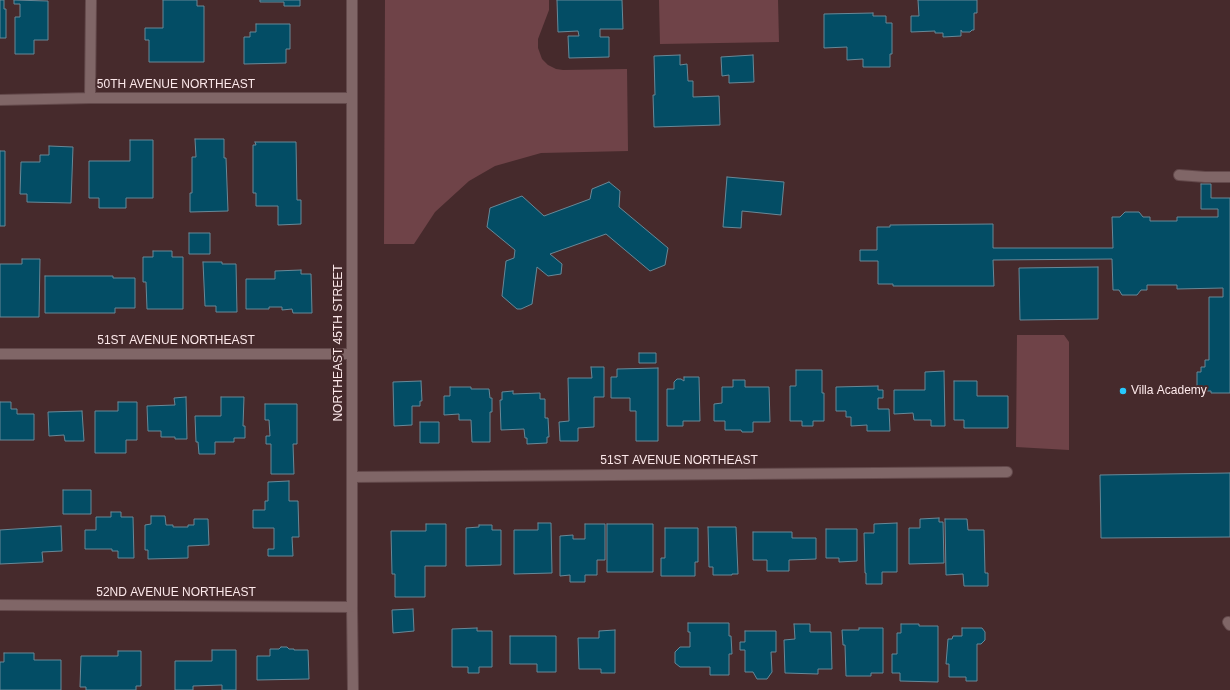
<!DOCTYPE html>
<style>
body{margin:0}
canvas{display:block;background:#462a2c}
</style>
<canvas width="1230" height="690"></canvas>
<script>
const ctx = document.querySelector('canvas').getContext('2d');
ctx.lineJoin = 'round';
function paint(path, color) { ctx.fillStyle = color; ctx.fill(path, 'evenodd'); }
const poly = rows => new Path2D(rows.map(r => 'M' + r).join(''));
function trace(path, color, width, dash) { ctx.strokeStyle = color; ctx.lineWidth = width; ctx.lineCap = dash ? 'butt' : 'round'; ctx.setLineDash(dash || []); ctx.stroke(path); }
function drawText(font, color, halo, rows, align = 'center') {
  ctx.font = font + ' Arial,sans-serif'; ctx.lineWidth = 4; ctx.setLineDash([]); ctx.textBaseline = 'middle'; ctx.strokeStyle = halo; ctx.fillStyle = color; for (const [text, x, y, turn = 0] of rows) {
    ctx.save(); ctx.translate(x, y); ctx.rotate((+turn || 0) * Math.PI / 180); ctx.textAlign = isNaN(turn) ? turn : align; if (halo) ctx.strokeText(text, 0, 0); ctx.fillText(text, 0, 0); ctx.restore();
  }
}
const green = poly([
 [385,0,549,0,549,10,538,39,538,48,542,59,548,65,556,69,563,70,627,69,628,151,541,153,495,166,469,181,435,212,414,244,384,244],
 [659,0,778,0,779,42,660,44],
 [1017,335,1064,335,1069,342,1069,450,1016,447]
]);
const building = poly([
 [0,0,4,0,4,9,6,9,6,38,0,38,0,0],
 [14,0,48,1,48,40,34,40,34,54,15,54,15,17,20,17,20,4,14,4,14,0],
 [163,0,197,0,197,6,204,6,204,62,149,62,149,40,145,40,145,28,163,28,163,0],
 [260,0,300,0,300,6,284,6,284,2,260,2,260,0],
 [557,0,622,0,623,29,600,29,600,37,609,37,609,57,569,58,568,36,579,36,578,31,558,32,557,0],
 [918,0,977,0,977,13,974,13,974,30,972,30,970,32,962,32,961,30,961,36,943,37,943,33,935,33,935,31,911,32,911,16,919,16,918,0],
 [873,13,873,16,886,16,886,23,892,23,892,54,890,54,890,67,863,67,863,59,847,60,847,47,824,48,824,14,873,13],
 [256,24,290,24,290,49,286,49,286,63,244,64,244,37,250,37,250,32,256,32,256,24],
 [680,55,680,65,687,64,688,81,693,81,693,97,719,96,720,125,654,127,653,95,655,95,654,56,680,55],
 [753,55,754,82,729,83,729,75,722,76,721,57,753,55],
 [195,139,224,139,224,158,226,158,228,211,190,212,190,193,192,193,192,157,196,157,195,139],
 [130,140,153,140,153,198,126,198,126,208,99,208,99,198,89,198,89,161,130,161,130,140],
 [255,142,296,142,297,200,301,200,301,224,278,225,278,206,256,206,256,193,253,193,253,145,256,145,255,142],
 [49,146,73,147,71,203,27,202,27,194,20,194,21,162,40,162,40,155,49,155,49,146],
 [0,151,5,151,5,226,0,226,0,151],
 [727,177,784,182,781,215,742,211,741,228,723,227,727,177],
 [609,182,620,191,619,207,668,248,665,265,650,271,606,234,550,254,562,264,561,274,548,276,537,267,532,304,521,309,517,309,502,296,506,261,514,258,515,250,487,227,490,208,522,196,544,216,590,199,592,189,609,182],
 [1201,184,1211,184,1211,198,1230,198,1230,393,1211,393,1211,391,1197,391,1197,372,1201,372,1201,367,1205,367,1205,360,1209,360,1209,297,1223,297,1223,288,1177,289,1177,285,1147,285,1147,290,1141,290,1137,295,1122,295,1119,290,1113,290,1112,259,993,260,994,286,893,286,893,284,878,284,878,261,860,261,860,250,877,250,877,227,890,227,890,225,993,224,993,248,1113,248,1112,217,1120,217,1125,212,1139,212,1143,217,1150,217,1150,221,1177,221,1177,217,1218,217,1218,209,1201,209,1201,184],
 [189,233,210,233,210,254,189,254,189,233],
 [153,251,172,251,172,257,183,257,183,309,147,309,146,282,143,282,143,257,153,257,153,251],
 [22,259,40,259,39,317,0,317,0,264,22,264,22,259],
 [203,262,222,262,222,264,236,264,237,312,216,312,216,306,205,306,203,262],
 [1098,267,1098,319,1020,320,1019,268,1098,267],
 [301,270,301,274,311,274,312,313,293,313,292,309,282,310,282,307,269,307,269,309,246,309,246,279,275,279,275,271,301,270],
 [45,276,113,276,113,278,135,278,135,308,115,308,115,313,45,313,45,276],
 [639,353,656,353,656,363,639,363,639,353],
 [591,367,604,367,604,397,594,397,594,427,578,428,578,441,560,441,559,422,569,421,568,378,592,378,591,367],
 [658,368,658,441,636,441,636,411,630,411,630,398,611,398,611,377,617,377,617,369,658,368],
 [796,370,822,370,822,393,824,393,824,421,813,421,813,426,802,426,802,421,790,421,790,386,796,386,796,370],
 [944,371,945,426,931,426,931,420,914,420,913,413,894,414,894,390,925,390,925,372,944,371],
 [684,377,699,377,700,421,683,421,683,426,667,426,667,389,674,389,674,382,677,379,681,379,684,381,684,377],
 [733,380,745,380,745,387,769,387,770,422,753,422,753,432,742,432,741,430,725,430,725,421,714,421,714,404,722,403,722,387,733,387,733,380],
 [421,381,422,401,420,401,420,406,412,406,412,425,394,426,393,382,421,381],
 [954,381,977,381,977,396,1008,396,1008,428,964,428,964,420,954,420,954,381],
 [878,386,878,390,883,390,883,398,878,398,878,409,889,409,890,431,867,431,867,425,851,426,851,417,846,417,846,411,836,411,836,387,878,386],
 [450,387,471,387,471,389,489,389,490,398,492,398,492,412,490,412,490,442,472,442,471,420,459,420,459,414,444,415,444,396,450,396,450,387],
 [513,391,513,394,540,393,540,399,545,399,545,418,548,418,549,437,547,437,547,443,527,444,527,438,525,438,524,429,501,430,500,400,502,400,502,392,513,391],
 [186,397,187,439,175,439,175,437,161,437,161,431,148,431,147,406,175,405,174,398,186,397],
 [221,397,244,397,243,426,245,426,245,438,234,438,234,442,215,442,215,454,199,454,198,442,196,442,195,416,221,416,221,397],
 [0,402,11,402,11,409,17,409,17,414,34,414,34,440,0,440,0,402],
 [118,402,137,402,137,440,126,440,126,453,95,453,95,411,118,411,118,402],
 [265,404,297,404,297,444,293,444,294,474,271,474,271,444,266,444,266,436,270,436,269,420,265,420,265,404],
 [82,411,84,441,65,441,64,435,49,436,48,412,82,411],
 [420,422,439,422,439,443,420,443,420,422],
 [1230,473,1230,537,1101,538,1100,475,1230,473],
 [289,481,289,501,298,501,299,537,292,537,293,556,268,556,268,549,274,549,274,528,253,528,253,510,265,510,265,501,268,501,268,482,289,481],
 [63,490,91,490,91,514,63,514,63,490],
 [111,512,121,512,121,517,133,517,134,558,118,558,118,551,112,551,112,549,85,549,85,530,96,530,96,517,111,517,111,512],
 [151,516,165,516,166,525,173,525,173,527,188,527,188,525,194,525,194,519,208,519,209,545,188,546,188,558,148,559,148,550,145,550,145,525,151,524,151,516],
 [939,518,939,522,943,522,944,563,909,564,909,528,920,528,920,519,939,518],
 [945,519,967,519,968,530,984,530,985,573,988,573,988,586,964,586,963,574,946,575,945,519],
 [538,523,551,523,552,573,514,574,514,530,538,530,538,523],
 [897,523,897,572,882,572,882,584,866,584,866,573,865,573,864,533,874,533,874,524,897,523],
 [426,524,446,524,446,566,425,566,425,597,395,597,395,574,392,574,391,531,426,531,426,524],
 [585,524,605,524,605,560,597,560,597,575,585,575,585,582,570,582,570,575,560,576,560,536,573,535,573,539,585,539,585,524],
 [607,524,653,524,653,572,607,572,607,524],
 [479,525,492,525,492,530,501,530,501,565,466,566,466,528,479,527,479,525],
 [61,526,62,551,42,552,43,562,0,564,0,530,61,526],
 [708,527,736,527,738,574,732,574,732,575,713,575,713,567,709,567,708,527],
 [665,528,698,528,698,562,695,562,695,576,661,576,661,558,665,558,665,528],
 [826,529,857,529,857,561,839,562,839,558,826,558,826,529],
 [753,532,792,532,792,538,816,538,816,559,789,560,789,571,767,571,767,560,753,560,753,532],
 [413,609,414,631,393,633,392,610,413,609],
 [688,623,729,623,729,636,731,636,732,654,729,654,729,675,710,675,710,667,680,667,675,663,675,652,680,647,690,647,690,632,688,632,688,623],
 [794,624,810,624,810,632,831,632,832,669,818,669,818,674,785,673,784,640,795,639,794,624],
 [901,624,919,624,919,626,938,626,938,682,900,681,900,673,892,673,892,654,897,654,897,633,901,633,901,624],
 [477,628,477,631,492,631,492,667,479,667,479,673,468,673,468,667,452,667,452,629,477,628],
 [859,628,883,628,883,673,871,673,871,676,846,676,845,645,843,645,842,630,859,630,859,628],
 [962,628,982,628,985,632,985,640,981,644,977,644,977,681,966,681,966,677,949,677,949,664,946,664,948,639,952,639,953,636,962,636,962,628],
 [615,630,615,673,601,673,601,669,579,669,578,638,599,638,599,631,615,630],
 [745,631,776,631,776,652,771,652,772,672,767,679,757,679,753,672,745,672,745,650,740,650,740,642,745,642,745,631],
 [510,636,556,636,556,672,537,672,537,664,510,664,510,636],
 [281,647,287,647,289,649,294,649,294,650,308,650,309,679,257,680,257,656,270,656,270,649,279,649,281,647],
 [212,650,236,650,236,690,222,690,222,685,193,686,193,690,175,690,175,661,212,661,212,650],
 [118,651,141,651,141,686,136,686,136,690,86,690,86,687,80,687,81,656,118,656,118,651],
 [4,653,34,653,34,660,61,660,61,690,0,690,0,662,4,662,4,653]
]);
const service = poly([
 [1179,175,1205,177,1230,177],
 [1228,622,1230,625]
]);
const minor = poly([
 [90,98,91,0],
 [0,100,90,98,352,98],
 [0,354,352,354],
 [352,477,1007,472],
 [0,605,352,607,353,690]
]);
const tertiary = poly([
 [352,0,352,607]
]);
const markers = [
 [1123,391,4,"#26c9fe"]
];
const streetNames = [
 ["50TH AVENUE NORTHEAST",176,85],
 ["51ST AVENUE NORTHEAST",176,341],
 ["NORTHEAST 45TH STREET",339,343,-90],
 ["51ST AVENUE NORTHEAST",679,461],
 ["52ND AVENUE NORTHEAST",176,593]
];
const poiNames = [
 ["Villa Academy",1131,391]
];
paint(green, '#6f4348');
paint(building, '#034d65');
trace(building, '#678897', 1);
trace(service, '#63494b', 12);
trace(minor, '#63494b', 12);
trace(tertiary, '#63494b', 12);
trace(service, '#806667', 10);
trace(minor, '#806667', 10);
trace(tertiary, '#806667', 10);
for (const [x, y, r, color] of markers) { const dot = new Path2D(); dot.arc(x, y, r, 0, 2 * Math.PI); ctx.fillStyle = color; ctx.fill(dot); trace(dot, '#462a2c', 1.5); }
drawText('12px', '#fde9eb', '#462a2c', streetNames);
drawText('12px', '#fde9eb', '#462a2c', poiNames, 'left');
</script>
